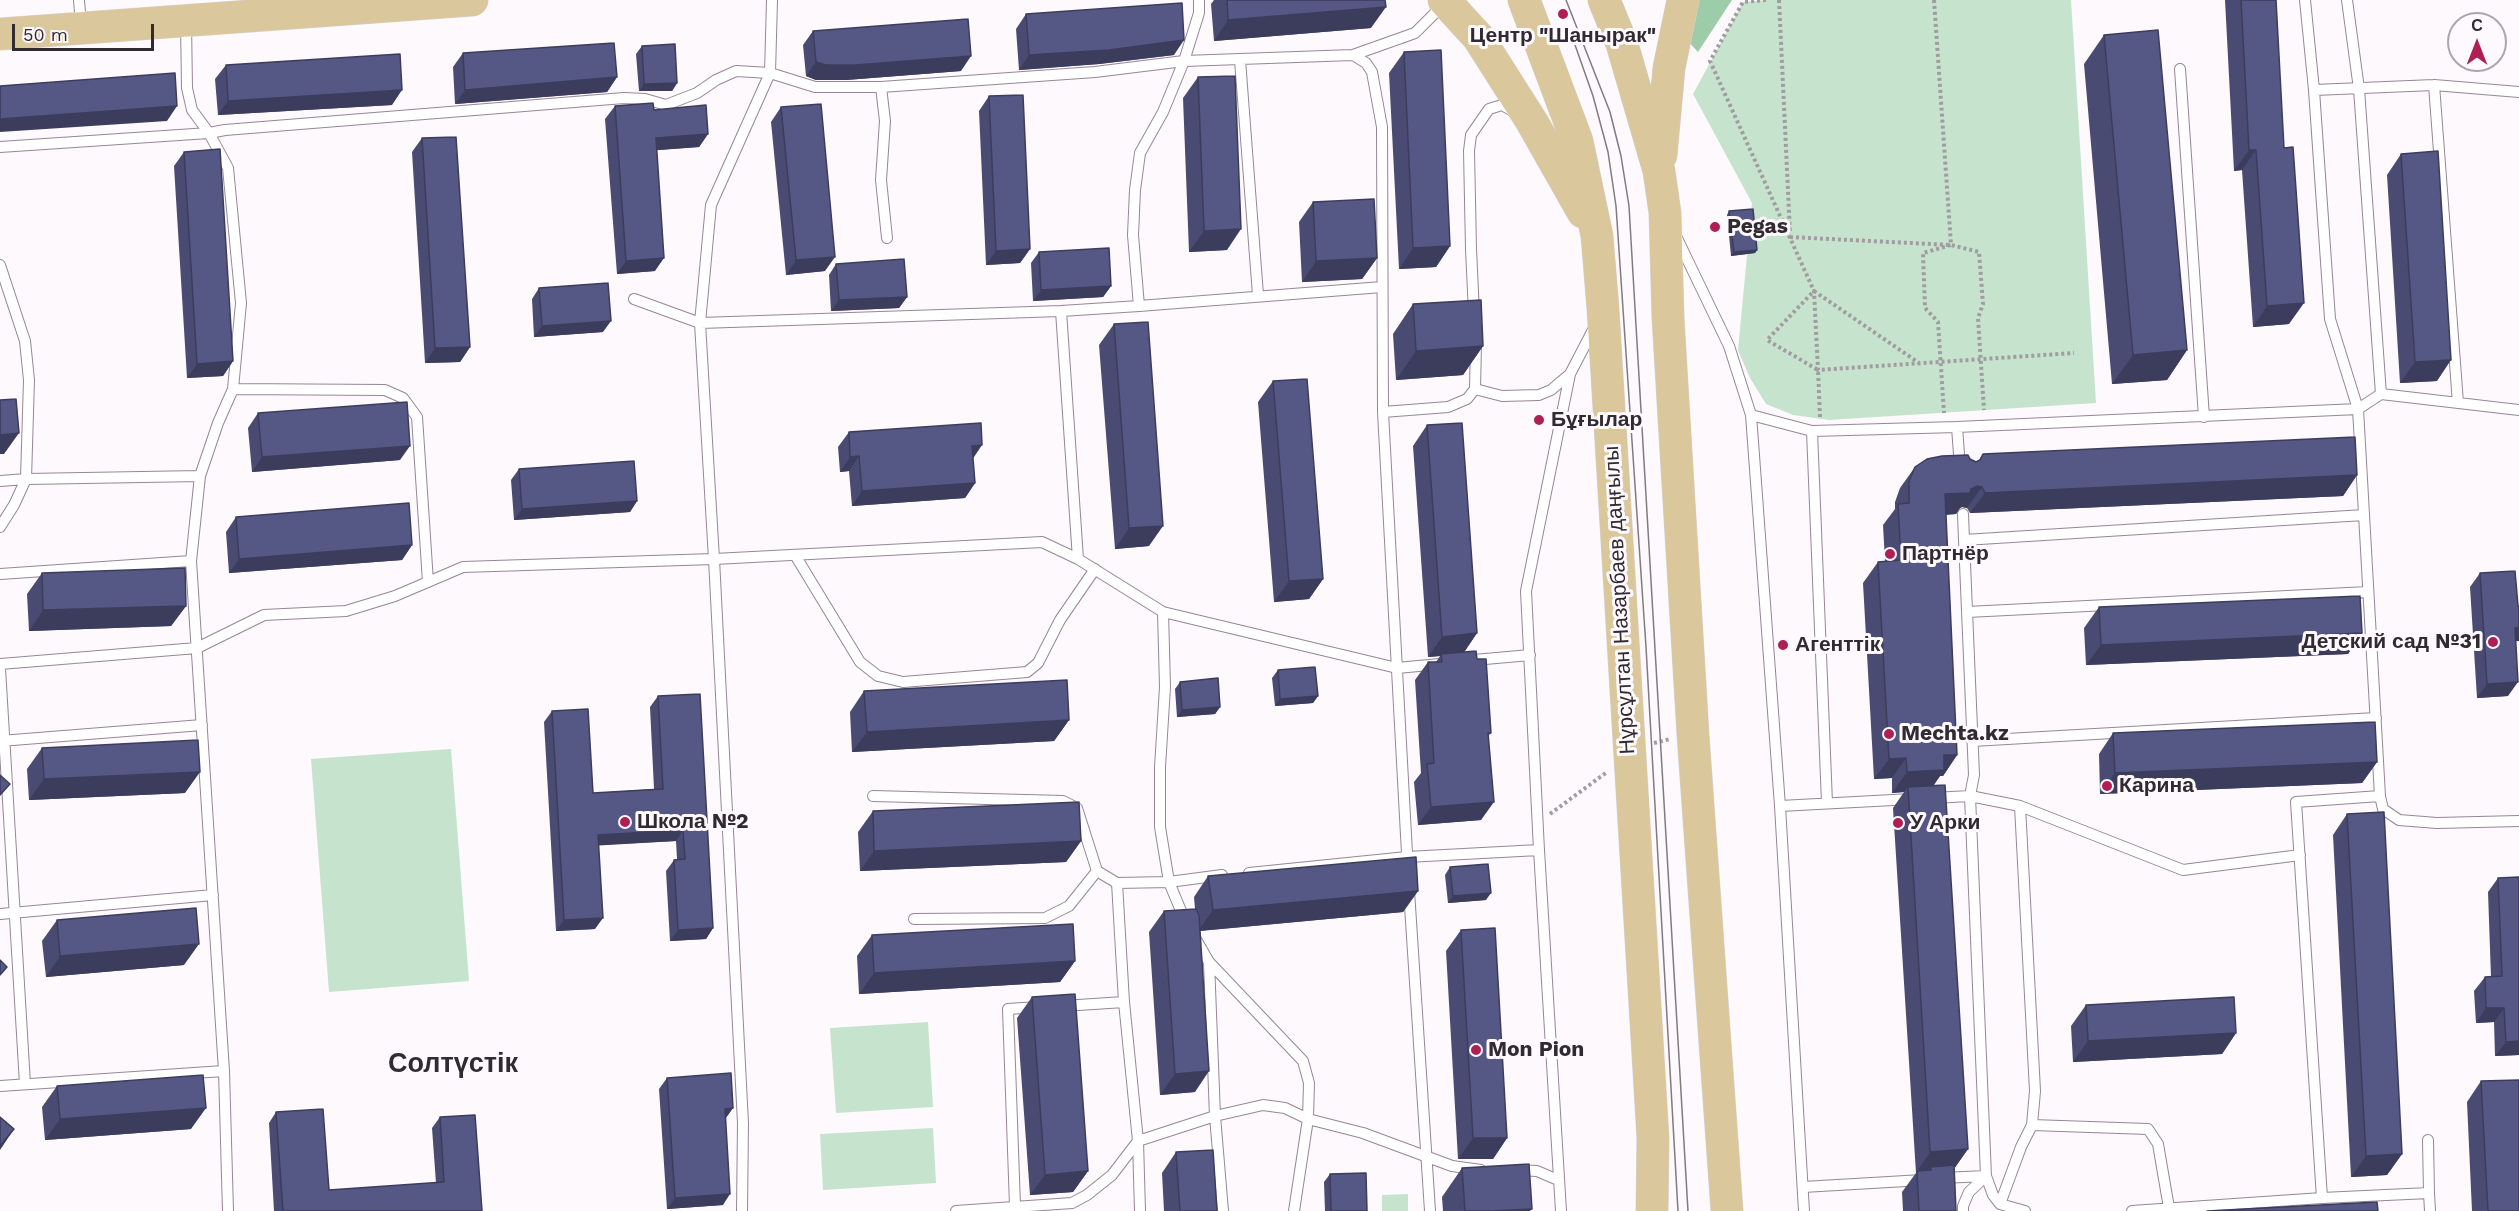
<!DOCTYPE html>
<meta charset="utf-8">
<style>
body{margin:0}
#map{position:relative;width:2519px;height:1211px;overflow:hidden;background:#fdf9fd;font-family:"Work Sans",sans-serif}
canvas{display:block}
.north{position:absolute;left:2447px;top:12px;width:60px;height:60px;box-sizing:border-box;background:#fdf9fd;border:2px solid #aba6ab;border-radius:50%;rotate:0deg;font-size:16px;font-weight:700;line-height:24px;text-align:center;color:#312a31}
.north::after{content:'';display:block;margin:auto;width:21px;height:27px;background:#af1f54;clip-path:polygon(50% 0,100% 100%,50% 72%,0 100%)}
.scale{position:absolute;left:12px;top:24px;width:142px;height:27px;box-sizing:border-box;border:3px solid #312a31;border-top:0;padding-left:8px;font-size:18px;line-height:21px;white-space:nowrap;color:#312a31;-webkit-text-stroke:4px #fdf9fd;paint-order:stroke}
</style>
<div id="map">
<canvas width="2519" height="1211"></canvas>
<div class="north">С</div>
<div class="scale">50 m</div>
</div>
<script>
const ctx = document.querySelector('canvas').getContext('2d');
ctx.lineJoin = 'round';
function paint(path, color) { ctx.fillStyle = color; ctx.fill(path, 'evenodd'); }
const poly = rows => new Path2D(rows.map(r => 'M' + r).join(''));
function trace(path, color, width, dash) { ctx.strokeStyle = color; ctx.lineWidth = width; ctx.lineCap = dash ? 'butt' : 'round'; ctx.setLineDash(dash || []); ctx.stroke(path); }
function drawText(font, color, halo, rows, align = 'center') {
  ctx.font = font + ' "Work Sans",sans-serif'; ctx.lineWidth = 6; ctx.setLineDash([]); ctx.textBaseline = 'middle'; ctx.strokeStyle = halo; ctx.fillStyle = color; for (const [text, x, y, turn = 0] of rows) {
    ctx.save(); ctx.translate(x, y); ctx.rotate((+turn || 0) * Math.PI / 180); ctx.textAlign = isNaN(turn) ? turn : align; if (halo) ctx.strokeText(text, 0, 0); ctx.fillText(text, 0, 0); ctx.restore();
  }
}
const green = poly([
 [1766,0,2071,0,2096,403,1829,420,1793,415,1766,404,1750,378,1738,350,1752,203,1693,94,1743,2],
 [451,749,469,981,329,992,311,759],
 [928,1022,933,1107,836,1113,830,1028],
 [933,1128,936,1183,823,1190,820,1134],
 [1408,1194,1408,1211,1382,1211,1382,1195]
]);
const forest = poly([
 [1692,0,1732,0,1698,52,1685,38]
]);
const path = poly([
 [1766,0,1743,2,1710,61,1814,291,1818,370,2074,353],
 [1779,0,1790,233],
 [1934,0,1951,245,1923,253,1925,308,1938,322,1944,413],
 [1790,237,1951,245,1979,252,1983,304,1978,318,1984,410],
 [1820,417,1818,370,1767,340,1814,291,1919,363],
 [1654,743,1670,739],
 [1550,814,1607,772]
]);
const lane = poly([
 [79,0,81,25],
 [1199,0,1199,13,1184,61,1163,112,1140,153,1135,190,1133,235,1139,306,1382,287],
 [2305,0,2314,90],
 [2347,0,2359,89,2381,394],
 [1353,55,1415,33,1445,3],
 [1240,60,1258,295],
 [2180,69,2204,417],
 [2434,85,2458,403],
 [881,87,885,121,881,180,887,238],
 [0,147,209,133,225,130,624,98,645,99,666,105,697,93,716,80,736,71,770,73,815,87,881,87,1095,72,1184,61,1353,55,1366,63,1372,72,1382,127,1383,412,1408,872],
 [1676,236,1729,346,1751,415,1780,806,1804,1211],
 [0,265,25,341,29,380,26,479,14,505,0,527],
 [634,299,700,323,1061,311,1139,306],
 [1061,311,1078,559],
 [1474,313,1471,249,1469,151,1471,135,1489,109,1502,105,1513,111],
 [233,389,385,390,403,398,417,417,428,582],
 [1475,389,1502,396,1539,395,1551,390,1570,374],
 [1383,412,1448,407,1467,399,1475,389,1476,344],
 [1751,415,1812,431,1957,427,2358,409,2381,394,2519,410],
 [1957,427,1960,468],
 [1812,431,1827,803],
 [200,476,191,561,224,1071,228,1211],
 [0,481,26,479,200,476,218,423,233,389,241,303,228,168,209,133,192,110,187,88,186,23],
 [1963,514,1964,540],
 [795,555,860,662,878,676,903,682,1027,672,1038,663,1060,620,1095,569],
 [0,574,191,561],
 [1163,612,1165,687,1160,767,1160,827,1169,882,1186,923],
 [1967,612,2368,592],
 [1474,660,1530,655],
 [0,664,197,648,264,615,346,611,395,596,463,567,714,559,1042,542,1078,559,1163,612,1397,668,1440,664],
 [0,668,25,1084],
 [0,741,202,725],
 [1972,741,2376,718],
 [873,796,1063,801,1077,808,1097,871,1117,883,1169,882,1222,875],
 [2380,796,2383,809,2399,820,2437,823,2519,821],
 [1933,798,1970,796,2020,806,2183,870,2300,855],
 [1780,806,1912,799],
 [1249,873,1407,857,1539,850],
 [1117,883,1124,1002,1138,1141,1140,1211],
 [1409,891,1430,1211],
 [0,914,213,895],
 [914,919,1045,918,1069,906,1097,871],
 [1194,936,1209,962,1303,1061,1309,1083,1308,1119,1294,1211],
 [1209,962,1215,1116,1223,1211],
 [1063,1006,1124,1002],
 [0,1086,224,1071],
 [2032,1125,2148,1129,2158,1144,2169,1208],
 [2428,1140,2429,1193,2322,1198,2296,802,2380,796,2358,409,2330,319,2314,90,2434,85,2519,92],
 [1517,1170,1537,1171,1558,1180],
 [1942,1178,1986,1176],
 [1803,1187,1923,1180],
 [2429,1193,2430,1211],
 [2000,1204,2021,1147,2032,1125,2035,1091,2020,806],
 [1015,1206,1008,1009,1038,1007],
 [742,1211,743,1123,714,559,700,323,711,205,770,73,772,0],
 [956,1211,1072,1203,1087,1195,1112,1175,1138,1141,1215,1116,1263,1105,1285,1108,1308,1119,1363,1133,1452,1166,1481,1170],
 [1561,1211,1539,850,1526,591,1570,374,1595,326],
 [1963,1211,1963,1206,1969,1192,1986,1176],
 [2025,1211,2000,1204,1993,1195,1986,1176,1970,796,1974,775,1964,540,2364,515],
 [2132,1211,2322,1198]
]);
const primary = poly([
 [1444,0,1478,37,1532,122,1583,212],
 [1524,0,1577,141,1597,236,1603,309,1653,1138,1652,1211],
 [1604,0,1622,44,1659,171,1665,213,1668,318,1693,735,1727,1211],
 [0,34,472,0],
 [1661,155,1669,68,1683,0]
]);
const tram = poly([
 [1566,0,1610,112,1621,156,1629,206,1688,1211],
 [1574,42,1593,96,1608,152,1616,206,1646,647,1678,1211]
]);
const wall = poly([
 [1214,0,1227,0,1371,28,1214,41,1211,4],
 [2225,0,2276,0,2289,324,2253,327,2242,170,2234,171],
 [1026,14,1174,55,1099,64,1019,70,1016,29],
 [813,31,961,71,846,80,816,80,806,76,803,45],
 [2104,35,2187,350,2167,380,2112,384,2084,64],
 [642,46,677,83,672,91,639,91,636,54],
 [1404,52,1450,246,1436,267,1399,269,1389,73],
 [463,53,617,77,607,92,455,104,453,67],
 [226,65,392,105,218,115,215,79],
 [1198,77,1227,250,1189,252,1183,98],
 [989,96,1030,249,1020,263,986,265,979,111],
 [615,106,654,110,708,134,699,147,657,150,655,271,617,274,605,119],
 [781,107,825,271,786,275,771,122],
 [422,138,470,347,460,362,425,363,412,152],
 [184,152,233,361,223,376,187,378,174,166],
 [2401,154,2437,381,2400,383,2387,175],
 [1313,202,1377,258,1362,279,1302,282,1299,222],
 [1729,211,1757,250,1755,253,1731,256,1727,215],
 [1039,252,1111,286,1103,297,1033,301,1031,263],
 [836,264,907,297,899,308,831,311,829,275],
 [539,288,603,332,534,337,532,299],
 [1413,304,1483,346,1463,375,1396,380,1393,334],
 [1114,324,1149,546,1115,549,1099,345],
 [1273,381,1323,579,1309,599,1274,602,1258,402],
 [258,413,400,460,252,472,248,428],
 [1427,425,1477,633,1464,652,1477,659,1491,733,1488,736,1481,820,1418,825,1414,782,1421,773,1415,680,1428,662,1436,662,1440,656,1428,657,1413,446],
 [849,432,973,459,975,483,965,498,852,506,849,471,840,472,838,447],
 [1983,454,2357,475,2343,496,1970,513,1967,508,1962,507,1960,508,1956,514,1946,515,1957,755,1943,776,1940,776,1933,785,1968,1149,1954,1169,1956,1211,1903,1211,1902,1192,1916,1173,1893,808,1904,792,1892,793,1892,778,1874,779,1863,583,1878,562,1885,561,1883,525,1895,509,1895,502,1900,488,1915,467,1970,459,1976,462,1979,460],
 [519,469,637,501,630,512,514,520,511,480],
 [236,517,412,545,402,560,229,573,226,532],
 [42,573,186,606,171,626,29,631,27,594],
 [2480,573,2519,641,2515,641,2508,696,2477,698,2470,587],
 [2099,607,2362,633,2348,654,2086,665,2084,628],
 [1278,670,1318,696,1313,703,1275,706,1272,678],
 [1180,682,1220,707,1215,714,1177,717,1175,689],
 [864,691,1069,720,1054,741,852,752,850,712],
 [658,696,713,928,706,939,670,941,666,871,674,860,677,859,676,841,598,845,595,929,556,931,544,722,552,711,593,793,654,789,650,707],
 [2113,733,2377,762,2362,783,2100,794,2099,754],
 [42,748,185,793,29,800,27,769],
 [873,811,1081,841,1066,862,860,871,858,832],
 [2347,814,2402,1154,2387,1175,2351,1177,2333,835],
 [1450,867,1486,900,1448,903,1445,875],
 [1208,876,1418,891,1403,912,1200,931,1195,1092,1160,1095,1149,932,1164,911,1195,909,1194,897],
 [2498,878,2519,1055,2495,1056,2494,1022,2476,1023,2474,991,2485,977,2491,977,2488,892],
 [57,920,184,965,46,977,42,941],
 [1461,930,1507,1138,1493,1159,1458,1159,1446,951],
 [872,935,1075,961,1060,982,859,994,857,956],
 [1032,997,1088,1171,1073,1192,1030,1195,1017,1018],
 [2086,1005,2236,1033,2222,1054,2073,1062,2071,1026],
 [667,1078,733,1108,725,1119,723,1205,667,1209,659,1089],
 [2481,1081,2519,1211,2472,1211,2467,1102],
 [57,1086,191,1129,45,1140,42,1107],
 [276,1112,329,1190,436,1183,432,1128,440,1117,482,1211,274,1211,269,1123],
 [1176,1152,1217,1211,1164,1211,1162,1173],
 [1462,1168,1530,1211,1443,1211,1442,1197],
 [1330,1174,1367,1211,1325,1211,1324,1182]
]);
const shadedWall = poly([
 [1386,7,1371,28,1214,41,1228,20],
 [1184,40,1174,55,1099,64,1019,70,1029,55],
 [971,56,961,71,846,80,816,80,806,76,816,62],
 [617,77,607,92,455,104,465,90],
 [677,83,672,91,639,91,644,84],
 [402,90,392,105,218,115,228,101],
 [177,106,167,121,0,132,0,119],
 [708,134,699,147,646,151,656,138],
 [2249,150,2256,150,2242,170,2234,171],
 [1241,229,1227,250,1189,252,1204,231],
 [1450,246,1436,267,1399,269,1413,248],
 [1030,249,1020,263,986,265,996,251],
 [1757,250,1755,253,1731,256,1734,252],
 [835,257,825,271,786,275,796,260],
 [664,258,655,271,617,274,626,261],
 [1377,258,1362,279,1302,282,1316,261],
 [1111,286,1103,297,1033,301,1041,290],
 [907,297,899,308,831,311,839,300],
 [2304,303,2289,324,2253,327,2267,306],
 [611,321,603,332,534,337,542,326],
 [1483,346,1463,375,1396,380,1416,351],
 [470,347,460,362,425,363,435,348],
 [2187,350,2167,380,2112,384,2133,355],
 [2451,360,2437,381,2400,383,2415,362],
 [233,361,223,376,187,378,197,364],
 [19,433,4,454,0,454,0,435],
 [982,445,972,460,972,446],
 [410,446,400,460,252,472,262,457],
 [859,456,849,471,840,472,850,457],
 [2357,475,2343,496,1970,513,1985,493],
 [975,483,965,498,852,506,862,491],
 [1977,486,1982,487,1967,508,1962,507,1960,508,1956,514,1930,515,1945,494,1971,489],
 [637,501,630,512,514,520,522,509],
 [1163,526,1149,546,1115,549,1129,528],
 [412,545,402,560,229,573,239,559],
 [1323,579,1309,599,1274,602,1289,581],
 [186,606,171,626,29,631,43,610],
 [2519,627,2519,641,2504,642,2515,628],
 [1477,633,1463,654,1441,654,1440,656,1428,657,1442,637],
 [2362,633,2348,654,2086,665,2101,645],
 [2518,682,2508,696,2477,698,2487,684],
 [1318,696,1313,703,1275,706,1280,699],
 [1220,707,1215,714,1177,717,1182,710],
 [1069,720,1054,741,852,752,867,732],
 [1944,755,1957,755,1943,776,1940,776,1930,791,1908,787,1904,792,1892,793,1907,772],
 [1906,758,1892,778,1874,779,1889,759],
 [2377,762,2362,783,2100,794,2115,773],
 [200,772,185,793,29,800,44,779],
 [1494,802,1481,820,1418,825,1431,807],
 [683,830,676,841,590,846,598,835],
 [1081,841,1066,862,860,871,874,851],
 [1418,891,1403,912,1198,931,1213,910],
 [1491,893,1486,900,1448,903,1453,896],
 [603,918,595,929,556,931,564,920],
 [713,928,706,939,670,941,678,930],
 [199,944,184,965,46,977,60,956],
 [1075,961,1060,982,859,994,874,973],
 [2486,1008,2504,1008,2494,1022,2476,1023],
 [2236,1033,2222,1054,2073,1062,2088,1041],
 [2519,1041,2519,1055,2495,1056,2506,1042],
 [1209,1071,1195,1092,1160,1095,1175,1074],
 [206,1108,191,1129,45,1140,60,1119],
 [733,1108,725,1119,725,1109],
 [14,1129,0,1150,0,1146],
 [1473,1138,1507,1138,1493,1159,1458,1159],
 [1968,1149,1953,1170,1931,1170,1931,1167,1928,1172,1917,1171,1916,1173,1930,1152],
 [2402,1154,2387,1175,2351,1177,2366,1156],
 [1088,1171,1073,1192,1030,1195,1045,1175],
 [730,1194,723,1205,667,1209,675,1198],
 [1532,1209,1530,1211,1492,1211]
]);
const building = poly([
 [1227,0,1385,0,1386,7,1228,20,1227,0],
 [2241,0,2276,0,2284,148,2293,147,2304,303,2267,306,2256,150,2249,150,2241,0],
 [1182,3,1184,40,1109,50,1029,55,1026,14,1182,3],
 [968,19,971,56,856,65,826,65,816,62,813,31,968,19],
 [2158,30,2187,350,2133,355,2104,35,2158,30],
 [614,43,617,77,465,90,463,53,614,43],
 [675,44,677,83,644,84,642,46,675,44],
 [1441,50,1450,246,1413,248,1404,52,1441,50],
 [400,54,402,90,228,101,226,65,400,54],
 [175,73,177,106,0,119,0,86,175,73],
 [1235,76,1241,229,1204,231,1198,77,1235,76],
 [1023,95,1030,249,996,251,989,96,1023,95],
 [653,103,654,110,706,105,708,134,656,138,664,258,626,261,615,106,653,103],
 [821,104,835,257,796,260,781,107,821,104],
 [456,137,470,347,435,348,422,138,456,137],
 [220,149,233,361,197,364,184,152,220,149],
 [2438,151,2451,360,2415,362,2401,154,2438,151],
 [1374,199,1377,258,1316,261,1313,202,1374,199],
 [1753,209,1757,250,1734,252,1729,211,1753,209],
 [1109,248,1111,286,1041,290,1039,252,1109,248],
 [904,259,907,297,839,300,836,264,904,259],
 [608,283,611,321,542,326,539,288,608,283],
 [1481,300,1483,346,1416,351,1413,304,1481,300],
 [1148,322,1163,526,1129,528,1114,324,1148,322],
 [1307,379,1323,579,1289,581,1273,381,1307,379],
 [16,399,19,433,0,435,0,400,16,399],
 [407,402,410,446,262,457,258,413,407,402],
 [981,423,982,445,972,446,975,483,862,491,859,456,850,457,849,432,981,423],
 [1462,423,1477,633,1442,637,1427,425,1462,423],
 [2355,437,2357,475,1985,493,1982,487,1977,486,1971,489,1970,493,1945,494,1957,755,1944,755,1944,770,1907,772,1906,758,1889,759,1878,562,1901,560,1898,504,1909,503,1909,481,1915,467,1927,459,1942,456,1968,455,1970,459,1976,462,1980,460,1983,454,2355,437],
 [634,461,637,501,522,509,519,469,634,461],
 [409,503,412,545,239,559,236,517,409,503],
 [185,568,186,606,43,610,42,573,185,568],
 [2515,571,2518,606,2519,606,2519,627,2515,628,2518,682,2487,684,2480,573,2515,571],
 [2360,596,2362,633,2101,645,2099,607,2360,596],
 [1476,651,1477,659,1486,659,1491,733,1488,733,1494,802,1431,807,1427,764,1434,763,1428,662,1442,662,1441,654,1476,651],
 [1315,667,1318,696,1280,699,1278,670,1315,667],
 [1218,678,1220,707,1182,710,1180,682,1218,678],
 [1067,680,1069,720,867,732,864,691,1067,680],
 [700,694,713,928,678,930,674,860,685,859,683,830,598,835,603,918,564,920,552,711,588,709,593,793,663,789,658,696,700,694],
 [2375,722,2377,762,2115,773,2113,733,2375,722],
 [198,740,200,772,44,779,42,748,198,740],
 [0,775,10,784,0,795,0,775],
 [1945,785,1968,1149,1930,1152,1908,787,1945,785],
 [1079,802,1081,841,874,851,873,811,1079,802],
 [2384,812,2402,1154,2366,1156,2347,814,2384,812],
 [1416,857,1418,891,1213,910,1208,876,1416,857],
 [1488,864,1491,893,1453,896,1450,867,1488,864],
 [2519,877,2519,1041,2506,1042,2504,1008,2486,1008,2485,977,2502,976,2498,878,2519,877],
 [196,908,199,944,60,956,57,920,196,908],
 [1196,909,1199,915,1209,1071,1175,1074,1164,911,1196,909],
 [1073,924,1075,961,874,973,872,935,1073,924],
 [1495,928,1507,1138,1473,1138,1461,930,1495,928],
 [0,960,7,967,0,975,0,960],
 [1075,994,1088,1171,1045,1175,1032,997,1075,994],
 [2234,997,2236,1033,2088,1041,2086,1005,2234,997],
 [731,1073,733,1108,725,1109,730,1194,675,1198,667,1078,731,1073],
 [203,1075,206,1108,60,1119,57,1086,203,1075],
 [2519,1080,2519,1211,2488,1211,2481,1081,2519,1080],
 [323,1109,329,1190,444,1182,440,1117,475,1115,482,1211,283,1211,276,1112,323,1109],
 [0,1117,14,1129,0,1146,0,1117],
 [1213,1150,1217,1211,1180,1211,1176,1152,1213,1150],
 [1529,1164,1532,1209,1492,1211,1465,1211,1462,1168,1529,1164],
 [1954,1165,1956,1211,1919,1211,1917,1171,1931,1170,1931,1167,1954,1165],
 [1366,1173,1367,1211,1331,1211,1330,1174,1366,1173],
 [2377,1202,2378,1211,2207,1211,2377,1202]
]);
const markers = [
 [1563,14,6,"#af1f54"],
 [1715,227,6,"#af1f54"],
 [1539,420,6,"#af1f54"],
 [1890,554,6,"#af1f54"],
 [2493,642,6,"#af1f54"],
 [1783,645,6,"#af1f54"],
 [1889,734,6,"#af1f54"],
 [2107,786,6,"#af1f54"],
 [625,822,6,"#af1f54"],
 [1898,823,6,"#af1f54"],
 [1476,1050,6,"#af1f54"]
];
const poiNames = [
 ["Центр \"Шанырак\"",1563,36,"center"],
 ["Pegas",1727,227],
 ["Бұғылар",1551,420],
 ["Партнёр",1902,554],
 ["Детский сад №31",2481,642,"right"],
 ["Агенттік",1795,645],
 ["Mechta.kz",1901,734],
 ["Карина",2119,786],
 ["Школа №2",637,822],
 ["У Арки",1910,823],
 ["Mon Pion",1488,1050]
];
const streetNames = [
 ["Нұрсұлтан Назарбаев даңғылы",1620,600,-93]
];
const districtNames = [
 ["Солтүстік",453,1064]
];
paint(green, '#c6e4cd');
paint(forest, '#9ccda8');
trace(lane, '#978696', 12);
trace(primary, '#d6d4d6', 33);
trace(path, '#a19ca1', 4, [3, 3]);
trace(lane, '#fff', 10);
trace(primary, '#dac79c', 32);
trace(tram, '#817b81', 1.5);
paint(wall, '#494b72');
paint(shadedWall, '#3c3d5d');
paint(building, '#555785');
trace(building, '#3c3d5d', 1.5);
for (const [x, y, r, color] of markers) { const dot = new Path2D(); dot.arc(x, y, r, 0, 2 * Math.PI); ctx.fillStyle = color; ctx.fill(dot); trace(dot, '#fdf9fd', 2); }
drawText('bold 21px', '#312a31', '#fdf9fd', poiNames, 'left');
drawText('21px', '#312a31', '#fdf9fd', streetNames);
drawText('bold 27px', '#312a31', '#fdf9fd', districtNames);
</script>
